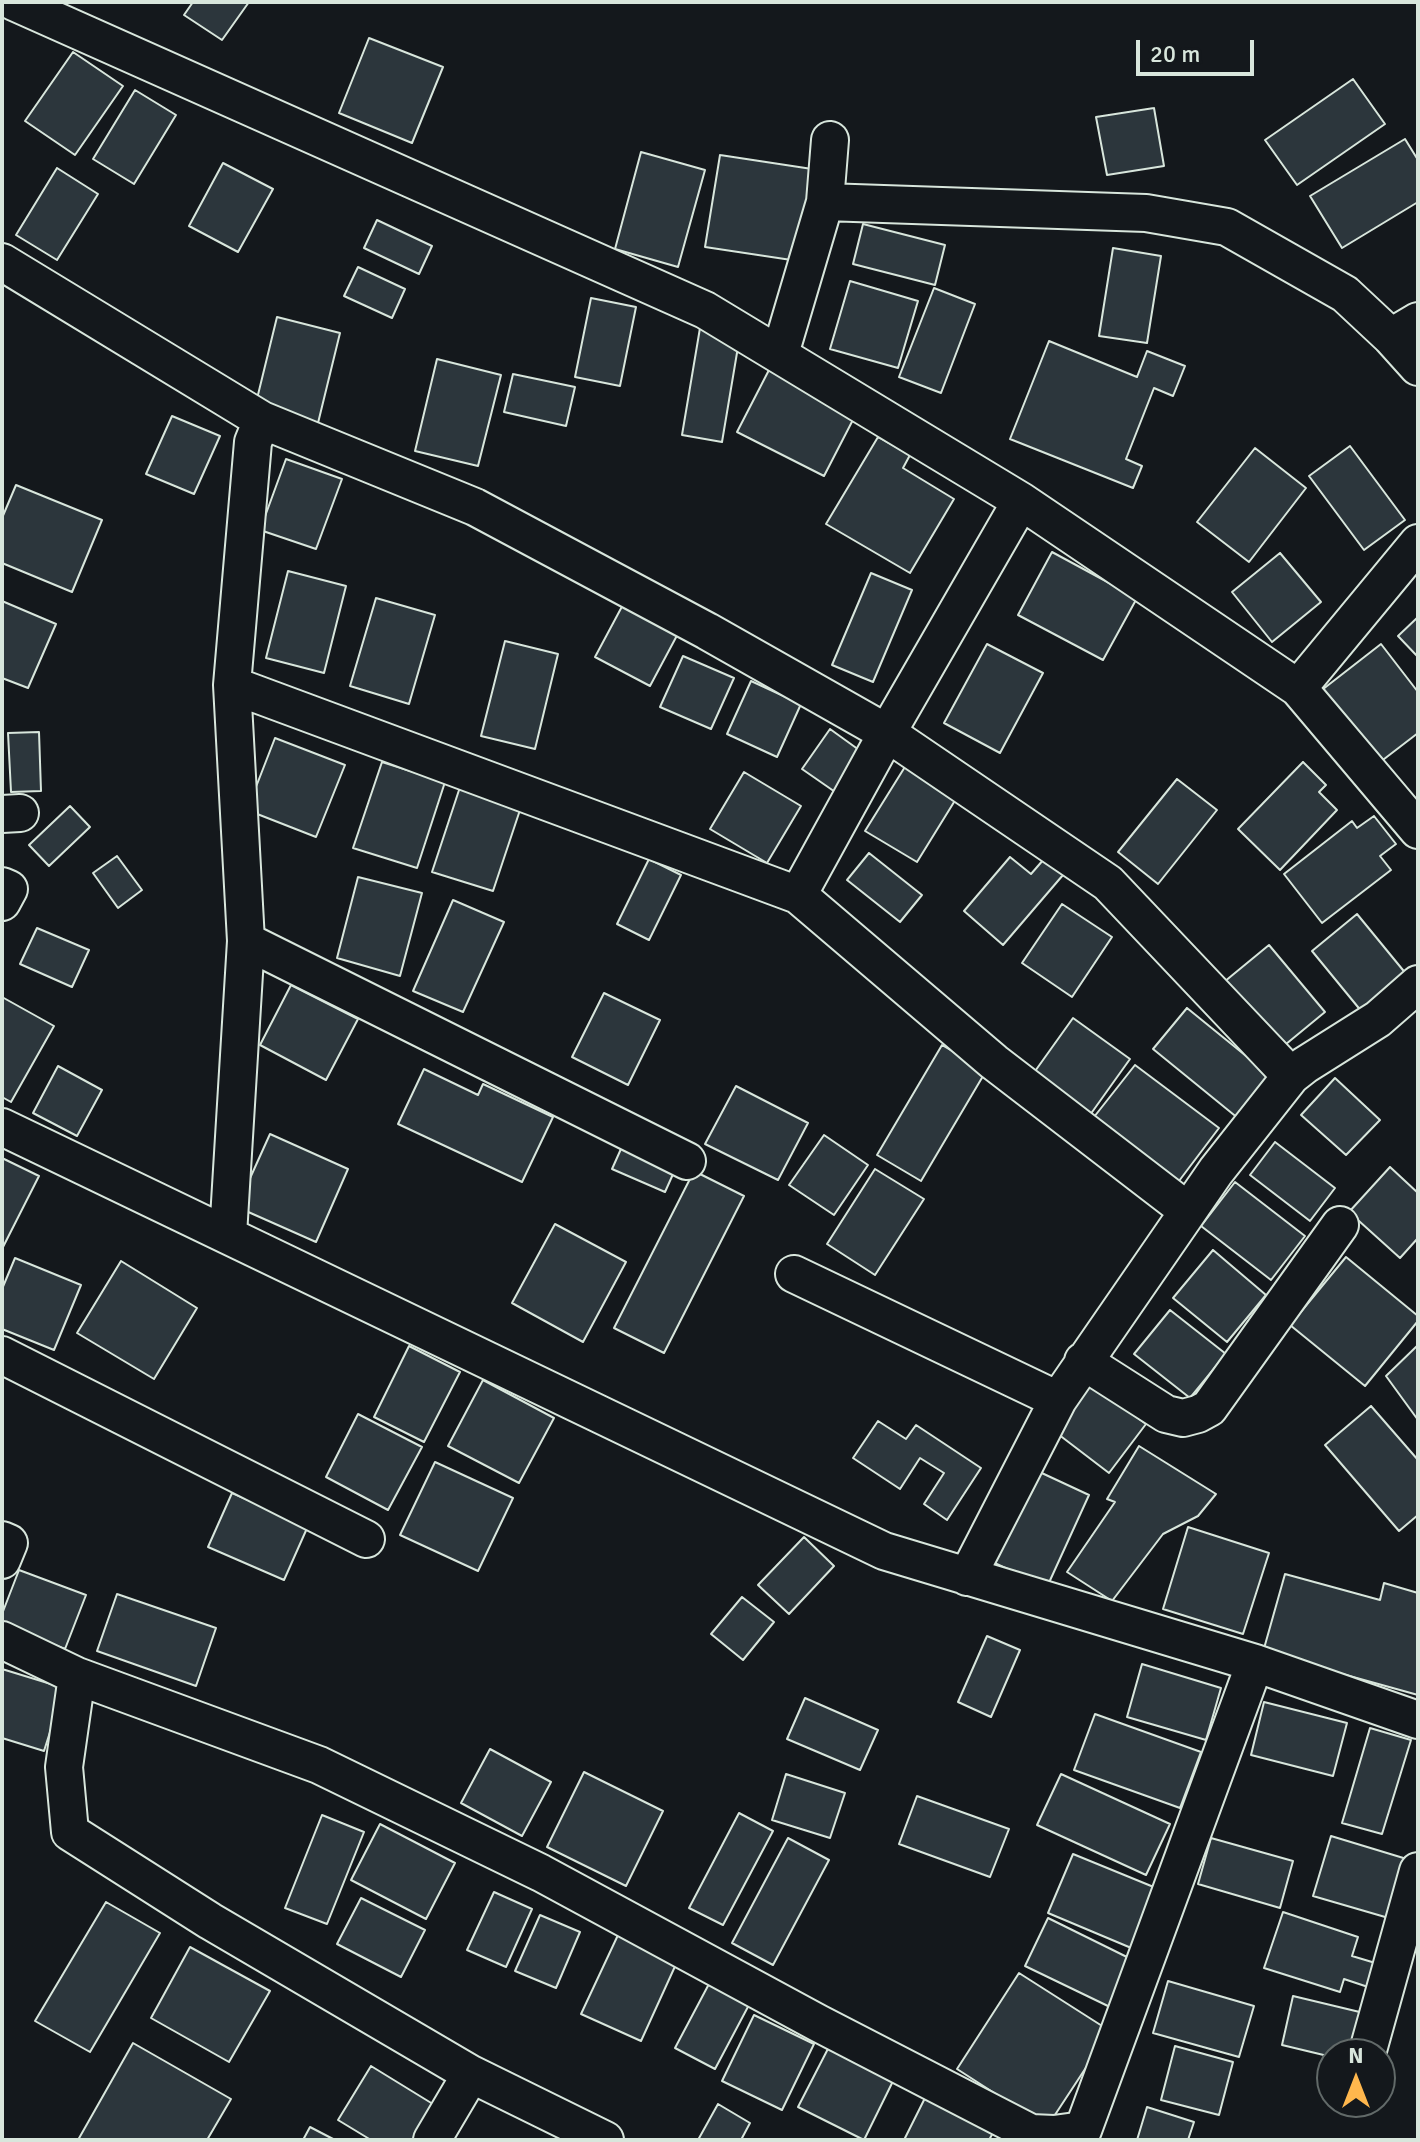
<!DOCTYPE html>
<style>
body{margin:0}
#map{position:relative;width:1420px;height:2142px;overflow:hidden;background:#14181c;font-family:Signika,sans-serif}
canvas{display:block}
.frame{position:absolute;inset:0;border:4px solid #d8e6dc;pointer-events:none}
.north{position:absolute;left:1316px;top:2038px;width:80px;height:80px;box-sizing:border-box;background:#14181c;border:2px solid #626a69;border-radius:50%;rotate:0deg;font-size:22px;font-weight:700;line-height:32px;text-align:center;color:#d8e6dc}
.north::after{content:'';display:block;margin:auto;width:28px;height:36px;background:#ffb74d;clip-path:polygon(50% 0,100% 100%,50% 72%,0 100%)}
.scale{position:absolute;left:1136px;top:40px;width:118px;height:36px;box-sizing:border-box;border:4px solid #d8e6dc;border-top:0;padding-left:10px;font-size:24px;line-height:28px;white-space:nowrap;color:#d8e6dc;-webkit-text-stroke:6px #14181c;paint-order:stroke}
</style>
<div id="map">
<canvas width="1420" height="2142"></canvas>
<div class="frame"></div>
<div class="north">N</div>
<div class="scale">20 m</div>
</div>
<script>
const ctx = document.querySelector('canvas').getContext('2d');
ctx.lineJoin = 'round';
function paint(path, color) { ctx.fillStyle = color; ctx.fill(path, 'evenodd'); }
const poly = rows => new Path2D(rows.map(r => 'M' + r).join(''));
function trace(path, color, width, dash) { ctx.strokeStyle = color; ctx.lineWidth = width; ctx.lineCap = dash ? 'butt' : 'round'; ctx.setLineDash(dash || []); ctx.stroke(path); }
const building = poly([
 [193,2,249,2,222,40,184,15,193,2],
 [369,38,443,67,412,143,339,113,369,38],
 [73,52,123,86,75,155,25,121,73,52],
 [1353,79,1385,124,1297,185,1265,140,1353,79],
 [135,90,176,115,134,184,93,159,135,90],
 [1154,108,1164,166,1107,175,1096,117,1154,108],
 [1405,139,1418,160,1418,202,1342,248,1310,196,1405,139],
 [641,152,705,170,678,267,615,249,641,152],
 [720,155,812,169,798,261,705,247,720,155],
 [223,163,273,189,238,252,189,226,223,163],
 [57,168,98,194,57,260,16,235,57,168],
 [377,220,432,246,419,274,364,248,377,220],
 [863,224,945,245,935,285,853,264,863,224],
 [1113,248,1161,256,1147,343,1099,336,1113,248],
 [358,267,405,289,392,318,344,296,358,267],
 [850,281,918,301,898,368,830,349,850,281],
 [934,288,975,304,941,393,899,377,934,288],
 [591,298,636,307,620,386,575,377,591,298],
 [277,317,340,333,318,423,255,407,277,317],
 [700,328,740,335,722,442,682,435,700,328],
 [1049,341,1137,377,1147,351,1185,366,1173,396,1154,388,1126,459,1142,466,1133,488,1010,439,1049,341],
 [437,359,501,375,478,466,415,451,437,359],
 [770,368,857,412,824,476,737,432,770,368],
 [513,374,575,387,566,426,504,412,513,374],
 [172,416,220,436,194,494,146,474,172,416],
 [878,437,910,455,903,468,954,499,910,573,826,524,878,437],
 [1350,446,1405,520,1364,550,1309,476,1350,446],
 [1255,448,1306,488,1249,562,1197,522,1255,448],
 [286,459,342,479,316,549,260,530,286,459],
 [16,485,102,520,72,592,2,563,2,518,16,485],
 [1052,552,1137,598,1103,660,1018,615,1052,552],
 [1280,553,1321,602,1272,642,1232,592,1280,553],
 [288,571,346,586,324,673,266,658,288,571],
 [871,573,912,590,873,682,832,665,871,573],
 [376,598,435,615,409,704,350,686,376,598],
 [626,599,681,628,650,686,595,657,626,599],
 [2,601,56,624,28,688,2,678,2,601],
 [1418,617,1418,657,1398,636,1418,617],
 [505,641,558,654,535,749,481,736,505,641],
 [987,644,1043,673,1000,753,944,723,987,644],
 [1381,644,1418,692,1418,733,1375,766,1318,693,1381,644],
 [683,656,734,678,711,729,660,707,683,656],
 [751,681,801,704,777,757,727,734,751,681],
 [830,729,866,755,838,794,802,769,830,729],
 [39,732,41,791,11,792,8,733,39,732],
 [275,738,345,765,316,837,247,810,275,738],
 [382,762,445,782,417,868,353,848,382,762],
 [908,762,959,794,917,862,865,831,908,762],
 [1303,762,1326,785,1319,792,1337,810,1280,870,1238,829,1303,762],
 [744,772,801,806,767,863,710,829,744,772],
 [1177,779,1217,810,1158,884,1118,852,1177,779],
 [461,784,522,804,493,891,432,872,461,784],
 [70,806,90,827,49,866,29,845,70,806],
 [1374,816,1396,844,1380,856,1391,870,1322,923,1284,874,1352,821,1357,828,1374,816],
 [869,853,922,895,900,922,847,880,869,853],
 [117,856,142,890,118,908,93,873,117,856],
 [1010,857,1031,874,1044,859,1063,875,1003,945,964,911,1010,857],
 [649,859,681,875,649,940,617,924,649,859],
 [358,877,422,893,400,976,337,958,358,877],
 [453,900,504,922,463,1012,413,991,453,900],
 [1062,904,1112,937,1072,997,1022,963,1062,904],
 [1357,914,1407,975,1362,1012,1312,951,1357,914],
 [37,928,89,950,72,987,20,964,37,928],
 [1269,945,1325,1012,1280,1049,1224,982,1269,945],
 [291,985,358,1019,326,1080,260,1045,291,985],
 [604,993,660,1020,628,1085,572,1057,604,993],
 [2,997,54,1026,11,1102,2,1097,2,997],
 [1187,1008,1272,1077,1239,1119,1153,1049,1187,1008],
 [1073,1018,1130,1059,1090,1115,1033,1074,1073,1018],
 [942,1045,986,1071,921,1181,877,1155,942,1045],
 [1135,1065,1219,1128,1179,1181,1094,1117,1135,1065],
 [58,1066,102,1090,77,1136,33,1113,58,1066],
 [424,1069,478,1095,483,1084,553,1117,522,1182,398,1124,424,1069],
 [1335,1078,1380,1120,1346,1155,1301,1115,1335,1078],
 [736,1086,808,1123,778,1180,705,1144,736,1086],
 [270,1134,348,1169,316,1242,237,1207,270,1134],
 [824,1135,868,1165,834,1215,789,1185,824,1135],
 [625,1140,678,1163,665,1192,612,1169,625,1140],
 [1275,1142,1335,1188,1310,1221,1250,1175,1275,1142],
 [2,1158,39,1176,2,1249,2,1158],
 [1390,1167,1418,1193,1418,1238,1400,1258,1349,1212,1390,1167],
 [875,1169,924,1199,875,1275,827,1244,875,1169],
 [694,1171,744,1196,664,1353,614,1328,694,1171],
 [1235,1182,1305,1236,1271,1280,1201,1226,1235,1182],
 [555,1224,626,1262,583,1342,512,1303,555,1224],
 [1213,1250,1266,1295,1227,1342,1173,1298,1213,1250],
 [1346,1257,1418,1316,1418,1321,1365,1386,1290,1325,1346,1257],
 [15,1258,81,1285,54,1350,2,1329,2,1289,15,1258],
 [121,1261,197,1308,154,1379,77,1333,121,1261],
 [1170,1310,1226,1354,1190,1398,1134,1354,1170,1310],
 [1418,1345,1418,1420,1386,1376,1418,1345],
 [409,1346,460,1372,424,1442,374,1417,409,1346],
 [483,1380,554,1418,519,1483,448,1446,483,1380],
 [1091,1383,1146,1424,1109,1473,1054,1431,1091,1383],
 [1371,1406,1418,1460,1418,1515,1399,1531,1325,1445,1371,1406],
 [358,1414,422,1447,388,1510,326,1477,358,1414],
 [878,1421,906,1439,916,1425,981,1468,947,1520,924,1504,944,1473,920,1458,900,1489,853,1458,878,1421],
 [1139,1446,1216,1494,1198,1516,1163,1534,1112,1601,1067,1572,1115,1502,1107,1499,1139,1446],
 [435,1462,513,1498,478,1571,400,1535,435,1462],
 [1031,1468,1089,1495,1047,1587,988,1560,1031,1468],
 [232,1493,308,1526,284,1580,208,1547,232,1493],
 [1188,1527,1269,1553,1243,1634,1163,1609,1188,1527],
 [804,1537,834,1566,789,1614,758,1585,804,1537],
 [19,1570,86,1595,65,1649,2,1625,2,1614,19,1570],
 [1285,1574,1380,1600,1384,1583,1418,1593,1418,1695,1263,1652,1285,1574],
 [117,1594,216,1628,196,1686,97,1651,117,1594],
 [742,1597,774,1622,743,1660,711,1634,742,1597],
 [987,1636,1020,1650,991,1717,958,1702,987,1636],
 [1142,1664,1221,1688,1206,1740,1127,1717,1142,1664],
 [2,1669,64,1688,44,1751,2,1738,2,1669],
 [805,1698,878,1730,860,1770,787,1739,805,1698],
 [1264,1702,1347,1723,1333,1776,1251,1755,1264,1702],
 [1095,1714,1201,1752,1180,1808,1074,1770,1095,1714],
 [1370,1728,1411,1740,1382,1834,1342,1823,1370,1728],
 [490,1749,551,1782,522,1836,461,1803,490,1749],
 [584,1772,663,1811,626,1886,547,1847,584,1772],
 [786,1774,845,1793,830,1838,772,1820,786,1774],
 [1061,1774,1170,1824,1146,1875,1037,1825,1061,1774],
 [917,1796,1009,1829,990,1877,899,1844,917,1796],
 [739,1813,773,1831,723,1925,689,1908,739,1813],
 [322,1815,364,1832,327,1924,285,1908,322,1815],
 [380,1824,455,1863,426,1919,351,1880,380,1824],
 [1331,1836,1410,1860,1392,1919,1313,1896,1331,1836],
 [788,1838,829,1860,773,1965,732,1943,788,1838],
 [1211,1838,1293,1861,1280,1908,1198,1884,1211,1838],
 [1073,1854,1161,1890,1136,1950,1048,1913,1073,1854],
 [494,1892,532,1909,506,1967,467,1950,494,1892],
 [361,1898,425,1930,401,1977,337,1944,361,1898],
 [106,1902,160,1933,90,2052,35,2021,106,1902],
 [1283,1912,1358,1937,1352,1956,1382,1965,1374,1989,1344,1979,1340,1992,1264,1968,1283,1912],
 [540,1915,580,1932,556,1988,515,1971,540,1915],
 [1048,1918,1133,1960,1110,2007,1025,1966,1048,1918],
 [618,1935,677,1962,641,2041,581,2014,618,1935],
 [190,1947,270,1991,229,2062,151,2018,190,1947],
 [1019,1973,1110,2031,1047,2127,957,2069,1019,1973],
 [1168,1981,1254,2006,1239,2057,1153,2033,1168,1981],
 [710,1982,750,2003,715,2069,675,2048,710,1982],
 [1293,1996,1368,2014,1358,2054,1332,2054,1332,2057,1282,2045,1293,1996],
 [754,2015,814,2044,782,2110,722,2081,754,2015],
 [832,2041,897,2073,864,2140,798,2107,832,2041],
 [133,2043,231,2099,207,2140,78,2140,133,2043],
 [1175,2046,1233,2062,1219,2115,1161,2100,1175,2046],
 [371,2066,441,2109,422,2140,371,2140,338,2120,371,2066],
 [929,2090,998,2124,989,2140,904,2140,929,2090],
 [718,2104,750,2123,741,2140,698,2140,718,2104],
 [1147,2107,1194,2122,1188,2140,1137,2140,1147,2107],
 [310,2127,335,2140,303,2140,310,2127]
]);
const minor = poly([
 [14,2,705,310,1021,501,1298,688,1418,830],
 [825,202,1146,213,1227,227,1345,294,1391,337,1418,321],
 [2,262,262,420,475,507,707,631,887,733,1108,883,1291,1076],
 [1391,337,1418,367],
 [780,354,825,202,830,140],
 [232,685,798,895,994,1062,1188,1211],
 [1298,688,1418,543],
 [2,814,20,813],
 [2,886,9,889,2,902],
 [798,895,887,733,1021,501],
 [246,941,687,1161],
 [2,1127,884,1551,1255,1663,1418,1720],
 [228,1235,246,941,232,685,253,442,262,420],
 [794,1274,1058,1400],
 [2,1355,366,1539],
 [1083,1361,1166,1414,1183,1418,1198,1414,1209,1408,1340,1225],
 [2,1540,9,1543,2,1560],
 [967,1577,1058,1400,1216,1171,1291,1076,1305,1065,1378,1019,1418,984],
 [2,1640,77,1676,319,1765,541,1873,818,2023,1031,2133,1054,2134,1083,2130,1255,1663],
 [77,1676,64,1767,70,1832,210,1921,471,2074,605,2140],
 [1367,2054,1418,1871],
 [432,2140,471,2074]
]);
paint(building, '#2c363c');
trace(building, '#d8e6dc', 2);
trace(minor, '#d8e6dc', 40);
trace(minor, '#14181c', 36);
</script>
